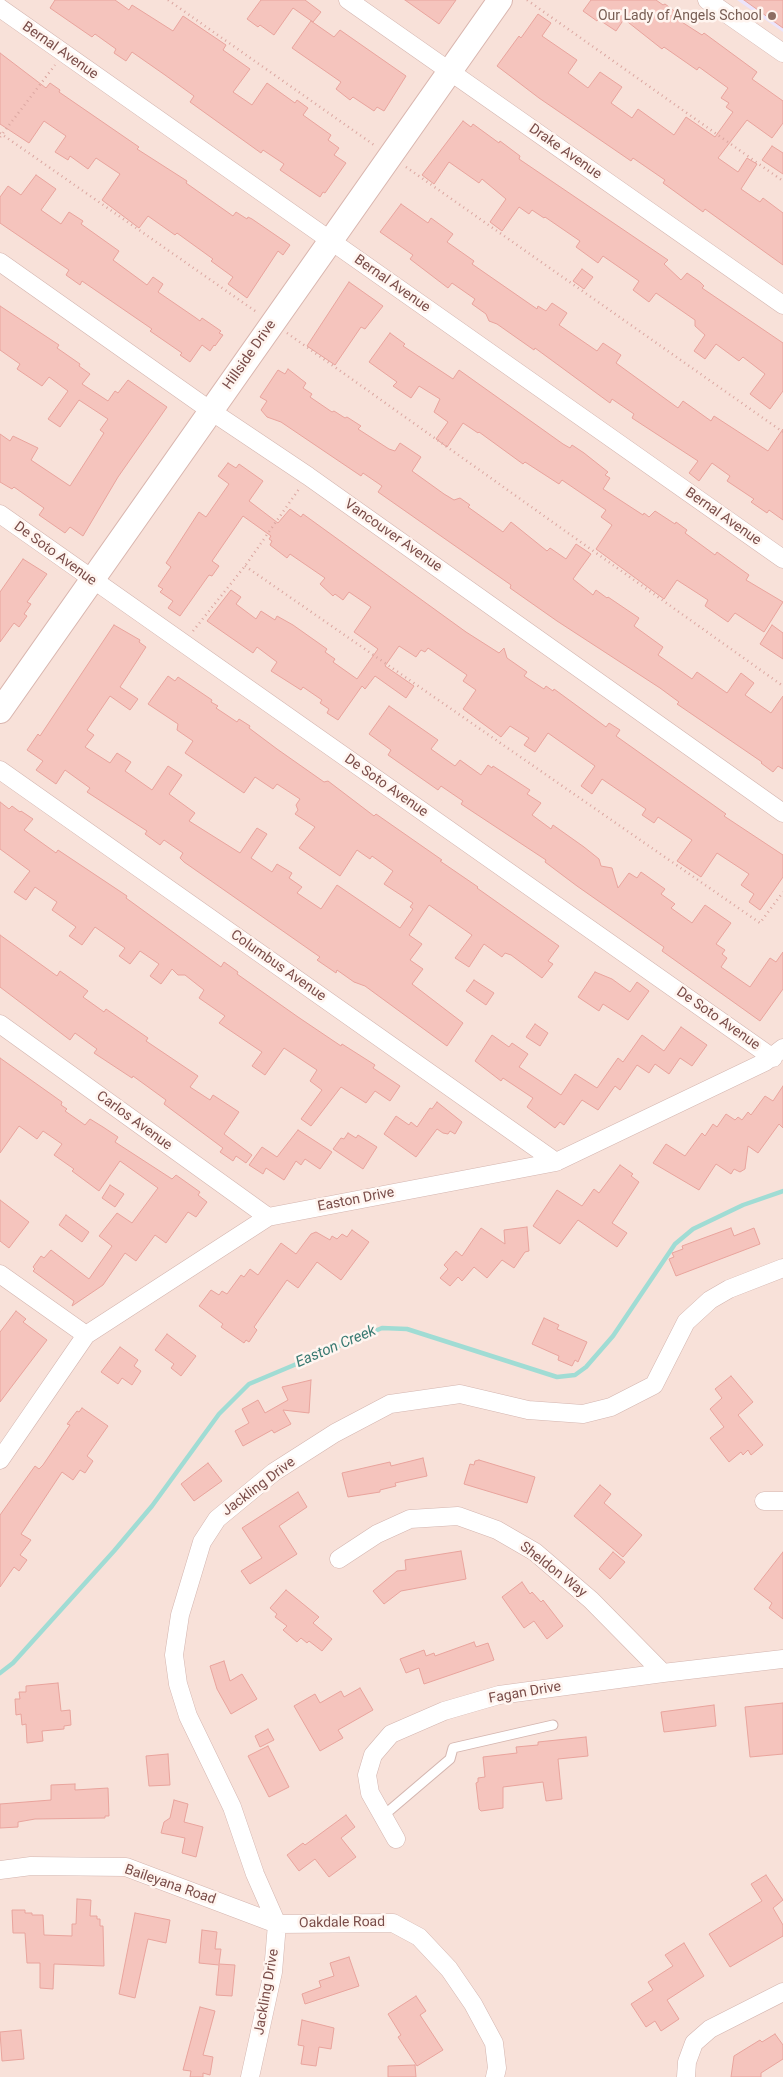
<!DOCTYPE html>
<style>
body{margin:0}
canvas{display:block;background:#feefe8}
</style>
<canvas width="783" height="2077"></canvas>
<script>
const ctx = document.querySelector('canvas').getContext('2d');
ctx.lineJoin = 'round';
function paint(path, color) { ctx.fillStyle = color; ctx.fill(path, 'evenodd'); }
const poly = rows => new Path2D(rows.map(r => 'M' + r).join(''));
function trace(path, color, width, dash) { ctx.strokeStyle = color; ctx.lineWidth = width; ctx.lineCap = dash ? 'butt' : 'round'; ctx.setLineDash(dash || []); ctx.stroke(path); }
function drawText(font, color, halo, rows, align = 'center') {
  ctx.font = font + ' Roboto,sans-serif'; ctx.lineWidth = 5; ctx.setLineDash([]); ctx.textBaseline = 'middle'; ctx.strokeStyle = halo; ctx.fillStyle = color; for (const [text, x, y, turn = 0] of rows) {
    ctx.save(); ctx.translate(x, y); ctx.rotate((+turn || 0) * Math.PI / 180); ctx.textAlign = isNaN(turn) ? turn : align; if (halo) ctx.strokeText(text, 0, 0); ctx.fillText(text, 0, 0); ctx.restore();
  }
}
const residential = poly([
 [0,0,783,0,783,2077,0,2077]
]);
const education = poly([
 [737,0,783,0,783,32]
]);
const stream = poly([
 [0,1673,13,1663,114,1551,152,1506,219,1414,249,1384,382,1328,407,1329,557,1377,575,1375,586,1367,613,1336,675,1244,693,1229,743,1205,783,1191]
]);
const building = poly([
 [55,0,115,0,129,10,132,5,173,31,183,16,226,45,223,50,250,69,233,92,252,105,267,83,295,103,297,100,308,108,303,115,331,135,328,140,339,148,334,155,346,163,325,193,323,192,320,197,280,170,284,164,263,150,261,153,190,102,194,96,165,75,132,52,126,61,114,53,116,49,95,34,92,37,50,8,55,0],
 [261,0,305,0,321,12,313,22,293,8,274,35,260,25,258,27,247,19,261,0],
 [405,0,456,0,439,24,405,0],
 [591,0,656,0,663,5,665,4,677,13,674,17,702,35,704,33,757,72,752,79,783,101,783,123,772,138,747,120,718,158,738,172,747,158,757,164,741,189,760,202,763,198,783,213,783,265,705,209,703,212,670,188,663,183,665,180,633,158,631,161,539,98,497,66,519,36,521,38,538,14,551,23,542,36,577,60,568,73,588,88,600,72,622,87,611,103,632,118,638,109,674,135,686,117,715,137,733,112,726,107,729,103,721,98,728,88,699,67,697,70,664,47,662,49,624,19,616,31,598,19,597,21,583,11,591,0],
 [744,0,783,0,783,28,744,0],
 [311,21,334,37,340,30,406,76,384,111,377,107,374,111,353,97,350,100,336,89,341,82,292,48,311,21],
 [0,53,46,88,50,83,60,90,59,92,139,147,137,149,187,181,186,183,233,216,236,212,247,219,248,217,252,219,290,245,283,255,278,251,247,298,228,284,233,277,211,261,213,259,177,233,175,235,148,216,139,228,102,200,120,174,96,158,88,169,70,156,68,160,55,152,66,136,44,121,29,143,0,124,0,53],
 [463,121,471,127,473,124,499,143,500,141,520,156,519,159,668,260,664,264,681,280,687,273,700,282,704,286,702,288,783,343,783,391,770,409,750,394,765,374,743,357,739,361,716,344,705,359,694,351,705,335,695,326,695,320,656,293,649,302,633,290,639,281,603,256,598,263,576,247,580,241,545,217,544,218,532,210,529,214,519,207,502,231,490,222,506,199,482,179,479,183,449,162,434,184,422,175,463,121],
 [772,146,783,153,783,174,762,160,772,146],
 [36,175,56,189,41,210,61,224,69,212,83,221,81,224,119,251,113,260,147,285,153,277,163,284,158,292,196,318,200,321,202,318,221,331,219,333,223,335,215,346,214,345,210,351,202,345,190,362,180,355,182,353,150,331,152,329,82,281,80,285,66,275,69,270,0,223,0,197,8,186,21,195,36,175],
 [401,204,428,223,431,218,453,234,447,242,474,261,472,264,537,309,538,306,546,311,552,303,567,313,559,325,597,351,603,343,621,355,616,363,678,408,683,401,711,421,714,416,768,451,783,429,783,520,769,510,767,513,751,502,754,499,727,481,730,476,712,463,699,481,689,473,698,461,632,418,634,414,612,399,610,403,535,348,534,350,497,324,489,321,486,314,472,304,475,299,452,283,448,288,410,259,413,255,380,232,401,204],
 [582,269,593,277,584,289,573,281,582,269],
 [349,282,383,306,365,329,361,327,335,365,307,346,349,282],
 [0,306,59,345,57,348,80,364,79,366,90,374,82,384,108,401,115,391,118,393,128,380,167,407,118,477,83,536,70,527,65,533,39,515,44,508,14,487,12,489,0,482,0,434,10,441,13,436,38,448,31,460,70,486,104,433,100,430,108,419,79,400,60,427,48,419,68,391,49,377,42,386,17,369,20,364,0,350,0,306],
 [390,333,405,344,403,346,453,379,459,370,563,444,570,448,572,445,584,453,608,472,605,475,610,478,603,489,643,515,644,513,649,517,655,511,675,524,676,522,687,530,685,533,715,555,717,552,749,575,746,580,783,602,764,632,735,613,728,622,705,606,708,600,677,580,664,599,596,549,612,525,601,517,606,510,562,480,559,484,525,462,523,464,479,432,478,433,463,423,447,447,436,439,448,422,434,412,440,399,419,386,411,398,393,386,397,382,369,362,390,333],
 [288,369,306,383,303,388,312,394,310,397,332,412,334,411,345,418,347,417,361,426,358,429,389,449,395,451,400,443,421,457,412,471,444,494,454,500,460,498,470,505,468,507,503,532,511,522,547,551,550,548,566,559,576,544,591,554,573,579,593,595,596,590,607,598,608,597,639,618,634,626,663,647,658,655,692,679,697,672,727,693,741,673,754,683,745,695,771,713,783,696,783,769,778,766,773,772,761,763,762,762,677,704,679,702,660,688,557,621,510,588,511,585,378,492,382,486,363,473,361,476,281,422,267,417,261,410,267,401,260,397,278,370,285,374,288,369],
 [228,463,236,468,239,464,263,481,249,501,278,523,290,509,301,517,303,514,466,632,499,653,504,648,507,658,527,672,524,676,544,689,546,686,553,691,554,689,606,727,609,723,620,730,616,736,726,814,724,816,783,855,783,877,760,910,749,902,754,894,741,885,749,874,717,853,701,877,677,861,692,840,658,817,654,823,642,815,646,809,602,779,592,794,581,786,595,766,548,733,535,752,524,745,529,738,510,726,501,737,463,709,476,690,463,681,467,675,428,648,425,652,421,650,416,657,399,646,385,666,414,686,406,698,375,676,365,689,362,686,338,720,327,713,329,709,320,703,322,700,303,687,301,690,271,671,277,662,257,647,253,653,207,621,231,590,241,597,236,604,256,619,261,611,275,620,277,616,293,625,327,649,325,652,335,659,333,662,357,679,378,649,354,632,371,607,349,592,343,600,335,594,333,596,320,584,325,578,290,554,287,558,270,545,272,541,269,539,271,536,243,516,212,561,219,566,212,576,209,575,180,616,168,608,173,601,160,592,163,589,158,586,171,567,166,563,199,512,206,517,229,484,218,476,228,463],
 [23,559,47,574,27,602,31,604,24,614,27,616,19,627,14,623,0,642,0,592,23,559],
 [114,625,140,640,139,642,146,647,120,687,138,699,130,710,110,696,87,730,94,735,85,747,110,763,117,753,131,762,125,771,152,790,168,766,182,775,169,794,195,813,189,821,240,853,257,828,267,834,251,858,272,872,277,864,292,873,289,878,302,887,297,893,321,909,337,885,400,928,413,909,410,907,413,903,384,884,393,871,372,856,370,859,357,850,340,876,299,848,315,827,295,814,298,810,296,805,300,799,277,784,273,789,255,777,244,793,185,753,193,741,177,730,178,724,148,704,168,676,175,681,178,677,212,700,211,702,218,706,216,708,237,722,239,719,250,726,249,728,277,749,324,782,328,781,374,816,376,814,442,860,440,861,478,887,477,888,559,946,548,961,553,964,542,978,511,955,505,953,502,957,484,944,469,967,455,958,472,935,429,905,409,935,422,944,410,960,423,969,412,984,463,1023,447,1046,365,986,354,982,337,970,336,973,317,960,320,957,184,862,180,858,183,853,164,840,160,845,145,834,147,831,87,792,90,788,65,770,56,784,36,770,43,761,27,750,38,734,40,736,114,625],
 [772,625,783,633,783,659,760,644,772,625],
 [389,706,438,740,431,749,455,766,460,760,481,775,488,765,492,768,493,766,530,790,527,794,541,803,532,815,551,829,553,825,584,847,599,859,601,866,612,868,618,888,629,873,637,878,641,872,665,889,661,894,675,904,671,908,692,923,705,905,731,923,716,944,725,950,722,954,727,958,721,967,750,987,770,958,776,962,783,952,783,989,760,1021,662,951,664,947,577,886,545,862,546,860,461,804,463,801,441,786,438,790,388,755,391,750,369,734,389,706],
 [0,802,9,809,12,806,20,812,21,811,33,819,24,830,56,853,58,850,127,896,126,898,221,967,224,962,238,972,237,974,298,1017,341,1046,342,1044,375,1065,373,1068,400,1086,390,1101,375,1091,366,1103,341,1087,311,1126,301,1119,322,1090,310,1081,317,1070,284,1048,265,1075,252,1066,262,1052,219,1023,225,1016,199,998,204,990,185,975,178,975,172,969,161,984,150,976,159,964,140,951,130,964,119,956,125,948,95,927,82,945,69,936,76,927,52,910,57,902,35,887,26,900,14,892,30,871,0,849,0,802],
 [0,935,57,976,60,971,88,991,83,997,104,1012,106,1009,148,1038,146,1041,198,1076,190,1087,210,1100,213,1095,239,1112,224,1134,252,1155,246,1163,236,1156,233,1161,220,1152,223,1148,164,1104,166,1100,133,1076,132,1078,94,1053,97,1049,75,1033,70,1040,0,987,0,935],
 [595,972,612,979,630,992,637,982,649,991,628,1020,603,1004,599,1011,578,997,595,972],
 [474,980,494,993,486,1005,466,991,474,980],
 [535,1024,548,1033,540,1046,526,1037,535,1024],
 [681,1027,707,1045,692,1066,680,1058,669,1074,655,1064,649,1073,637,1065,620,1090,615,1086,598,1110,582,1100,564,1125,560,1122,555,1128,527,1107,533,1098,503,1078,501,1081,475,1061,492,1035,509,1047,512,1043,528,1054,519,1067,561,1095,575,1074,597,1088,618,1058,623,1062,642,1035,664,1051,681,1027],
 [0,1058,62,1102,61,1105,67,1109,65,1111,85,1125,90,1119,103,1127,118,1137,115,1142,172,1179,176,1175,200,1192,198,1195,207,1202,196,1217,188,1212,166,1243,155,1235,136,1261,125,1253,103,1285,72,1306,74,1301,33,1271,35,1269,33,1267,41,1256,44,1258,51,1250,89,1279,112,1246,99,1236,117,1213,132,1223,158,1188,120,1161,99,1191,72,1171,74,1169,54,1155,62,1144,43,1131,37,1139,19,1126,0,1153,0,1058],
 [783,1086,783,1128,779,1124,758,1153,748,1146,745,1169,740,1172,734,1169,731,1174,716,1164,699,1190,653,1163,666,1144,685,1156,702,1133,705,1136,713,1124,717,1127,726,1114,735,1120,738,1117,742,1120,748,1112,751,1115,765,1096,773,1101,783,1086],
 [437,1102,462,1122,455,1134,450,1131,448,1134,443,1133,437,1129,416,1157,384,1134,396,1116,409,1125,411,1122,417,1127,430,1108,432,1109,437,1102],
 [298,1130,332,1152,320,1169,305,1159,301,1165,296,1161,284,1180,266,1168,263,1174,249,1165,262,1147,277,1157,298,1130],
 [348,1133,356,1138,358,1135,377,1147,363,1169,333,1149,341,1138,344,1139,348,1133],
 [620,1165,633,1174,631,1176,639,1182,612,1223,627,1233,617,1247,578,1220,560,1244,533,1226,557,1190,582,1206,594,1189,599,1193,620,1165],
 [110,1185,124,1194,115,1207,102,1198,110,1185],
 [0,1200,29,1222,9,1248,0,1241,0,1200],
 [66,1215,89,1232,82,1242,59,1225,66,1215],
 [527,1227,529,1251,525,1252,514,1268,502,1260,487,1278,474,1267,462,1281,458,1277,450,1286,440,1278,448,1269,444,1265,456,1251,462,1256,481,1228,505,1244,504,1230,527,1227],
 [731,1228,734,1236,754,1228,760,1244,676,1276,669,1259,674,1257,672,1253,683,1249,682,1246,731,1228],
 [352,1230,369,1242,341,1280,317,1262,298,1288,287,1280,254,1327,257,1330,249,1342,246,1340,244,1343,221,1327,223,1324,199,1306,211,1290,219,1295,222,1291,227,1294,241,1275,244,1277,250,1269,258,1275,281,1243,296,1254,311,1234,316,1232,330,1240,332,1236,337,1239,342,1234,347,1237,352,1230],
 [16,1311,26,1319,23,1322,47,1340,0,1402,0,1332,16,1311],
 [544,1318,559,1325,557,1329,587,1342,578,1362,575,1360,572,1366,558,1360,559,1356,532,1344,544,1318],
 [167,1334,196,1356,181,1376,171,1368,174,1364,155,1350,167,1334],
 [120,1347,138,1360,134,1366,141,1371,132,1385,122,1378,118,1384,101,1372,120,1347],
 [731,1376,753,1402,738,1415,763,1445,751,1455,748,1450,743,1455,741,1452,729,1462,710,1438,724,1427,710,1409,722,1398,715,1389,731,1376],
 [311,1380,309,1413,283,1410,291,1424,274,1433,272,1430,243,1446,235,1431,249,1423,242,1409,258,1400,265,1413,288,1400,282,1387,311,1380],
 [82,1408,108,1426,87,1456,93,1461,85,1473,80,1470,73,1480,62,1472,21,1534,31,1540,20,1555,27,1560,19,1571,14,1567,0,1587,0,1515,35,1466,39,1469,43,1465,70,1425,67,1424,77,1411,79,1412,82,1408],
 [423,1458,427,1476,395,1483,396,1486,380,1490,380,1492,348,1497,342,1473,390,1462,391,1466,423,1458],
 [479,1460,535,1477,527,1503,464,1484,470,1464,474,1465,475,1461,479,1460],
 [208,1463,222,1481,194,1501,181,1484,208,1463],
 [600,1485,611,1494,604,1503,642,1535,623,1557,574,1516,600,1485],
 [298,1492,307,1507,279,1526,297,1554,250,1584,241,1571,262,1558,242,1528,298,1492],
 [461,1551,466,1579,401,1591,384,1604,373,1591,397,1571,406,1570,405,1560,461,1551],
 [613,1552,625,1562,610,1579,599,1569,613,1552],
 [783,1552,783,1619,769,1608,772,1603,754,1589,783,1552],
 [522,1582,530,1594,532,1592,541,1602,543,1600,563,1626,547,1639,534,1621,524,1628,502,1597,522,1582],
 [286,1590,319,1617,313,1623,332,1639,322,1651,309,1641,307,1643,301,1638,297,1642,283,1630,287,1626,275,1617,277,1614,270,1608,286,1590],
 [474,1642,476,1647,488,1643,494,1660,424,1684,419,1668,406,1673,400,1659,424,1650,426,1656,434,1653,435,1656,474,1642],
 [224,1661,230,1681,242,1674,257,1699,231,1714,217,1689,210,1666,224,1661],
 [58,1683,61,1711,70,1710,71,1725,64,1726,64,1729,42,1731,43,1741,27,1743,26,1724,22,1725,21,1714,16,1715,15,1699,20,1699,19,1692,26,1692,26,1686,58,1683],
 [360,1688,373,1710,338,1730,343,1738,320,1751,294,1706,315,1694,320,1703,341,1691,344,1697,360,1688],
 [783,1703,783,1754,750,1757,745,1707,783,1703],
 [714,1705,716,1726,664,1732,661,1712,714,1705],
 [268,1729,274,1740,260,1747,255,1736,268,1729],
 [586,1737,588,1756,558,1759,562,1799,546,1801,543,1782,503,1787,503,1808,481,1811,479,1809,476,1783,478,1782,478,1778,485,1777,483,1757,517,1753,516,1747,538,1745,538,1742,586,1737],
 [268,1746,289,1787,269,1797,248,1756,268,1746],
 [168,1754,170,1785,149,1786,146,1756,168,1754],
 [75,1784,75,1790,108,1788,109,1816,105,1816,105,1818,35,1819,18,1822,18,1827,0,1828,0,1804,51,1800,51,1785,75,1784],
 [174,1800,188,1804,184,1822,203,1827,196,1857,182,1853,185,1838,161,1833,164,1822,170,1818,174,1800],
 [346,1815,355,1827,341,1838,356,1857,329,1877,315,1859,299,1871,287,1855,303,1843,305,1845,346,1815],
 [766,1875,783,1900,773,1908,783,1925,783,1936,730,1967,709,1934,762,1901,751,1884,766,1875],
 [77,1899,91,1900,90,1916,97,1916,97,1919,100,1919,100,1926,103,1926,104,1966,54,1964,53,1989,40,1988,40,1963,27,1963,25,1933,13,1933,12,1910,25,1910,25,1913,32,1913,32,1915,43,1915,44,1935,72,1936,72,1924,76,1924,77,1899],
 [135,1913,170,1920,166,1943,148,1939,135,1998,119,1994,135,1913],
 [202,1930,217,1932,215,1949,221,1949,219,1964,235,1965,232,1996,216,1995,219,1965,199,1963,202,1930],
 [684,1943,704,1976,667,2000,679,2019,661,2031,655,2021,646,2027,631,2004,653,1990,648,1982,673,1966,665,1955,684,1943],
 [349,1957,359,1986,305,2004,302,1994,321,1987,319,1981,334,1976,330,1963,349,1957],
 [416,1996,426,2011,420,2015,443,2050,417,2066,398,2037,401,2035,388,2014,416,1996],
 [200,2007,215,2011,203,2055,213,2057,210,2075,203,2073,203,2077,190,2077,191,2071,183,2070,200,2007],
 [302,2020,334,2028,331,2049,319,2047,316,2066,301,2064,304,2046,298,2045,302,2020],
 [21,2030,24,2059,2,2061,0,2032,21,2030],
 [775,2034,783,2045,783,2059,761,2073,761,2077,731,2077,734,2056,760,2040,762,2042,775,2034],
 [415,2065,416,2077,388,2077,388,2066,415,2065]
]);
const path = poly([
 [168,0,374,145],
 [527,0,783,181],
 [0,133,258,313],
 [0,137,55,65],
 [406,167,783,432],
 [287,333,783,686],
 [245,566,760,923,783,892],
 [193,631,245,566,299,489]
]);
const lane = poly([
 [383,1816,450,1759,453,1748,553,1725]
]);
const street = poly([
 [348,0,783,305],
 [707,0,783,53],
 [0,8,783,559],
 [0,262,211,411,308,476,783,813],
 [0,514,773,1058],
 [0,770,556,1162],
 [0,1024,268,1217],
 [0,1274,86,1335],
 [0,1460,86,1335,268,1217,556,1162,765,1062,783,1048],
 [764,1501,783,1501],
 [339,1559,377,1534,410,1519,458,1516,497,1530,535,1552,591,1600,663,1673],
 [396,1839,370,1793,367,1775,373,1755,391,1734,444,1711,499,1695,663,1673,783,1659],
 [0,1870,31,1866,126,1867,277,1924,393,1923,419,1937,449,1969,473,2004,494,2043,497,2068,495,2077],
 [250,2077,273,1972,277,1924,255,1874,232,1807,188,1716,178,1684,174,1655,180,1615,202,1542,217,1519,274,1472,335,1433,390,1404,460,1394,528,1410,583,1414,611,1407,654,1385,686,1322,710,1300,729,1289,783,1268],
 [686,2077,687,2062,694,2043,710,2029,783,1992]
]);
const secondary = poly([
 [0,711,500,0]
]);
const markers = [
 [772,16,5,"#8d6e63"]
];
const educationNames = [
 ["Our Lady of Angels School",762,16]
];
const streetNames = [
 ["Bernal Avenue",60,51,35],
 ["Drake Avenue",565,152,35],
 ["Bernal Avenue",392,284,35],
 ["Hillside Drive",250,355,-55],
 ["Bernal Avenue",723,517,35],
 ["Vancouver Avenue",393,536,35],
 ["De Soto Avenue",55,554,36],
 ["De Soto Avenue",386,786,35],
 ["Columbus Avenue",278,966,35],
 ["De Soto Avenue",718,1019,35],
 ["Carlos Avenue",134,1121,36],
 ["Easton Drive",356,1200,-11],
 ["Jackling Drive",259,1487,-37],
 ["Sheldon Way",553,1570,38],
 ["Fagan Drive",525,1693,-10],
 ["Baileyana Road",170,1885,19],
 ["Oakdale Road",342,1923,-1],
 ["Jackling Drive",267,1992,-80]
];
const waterNames = [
 ["Easton Creek",336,1347,-23]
];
paint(residential, '#f8e1d9');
paint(education, '#ece4fb');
trace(stream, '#a0dcd4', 4.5);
paint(building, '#f5c4bd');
trace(building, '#e9a49d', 1);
trace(lane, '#d4b5af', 11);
trace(street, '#d4b5af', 19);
trace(secondary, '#d9b5ae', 26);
trace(path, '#dba6a0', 2.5, [1, 4]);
trace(lane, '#fff', 9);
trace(street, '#fff', 18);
trace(secondary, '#fff', 24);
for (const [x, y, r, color] of markers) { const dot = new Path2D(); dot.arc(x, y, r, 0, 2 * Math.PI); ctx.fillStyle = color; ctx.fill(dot); trace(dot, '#fff5f0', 2); }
drawText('14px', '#785e54', '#fff5f0', educationNames, 'right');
drawText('14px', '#7a4d49', '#fff5f0', streetNames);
drawText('italic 15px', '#387971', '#fff5f0', waterNames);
</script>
